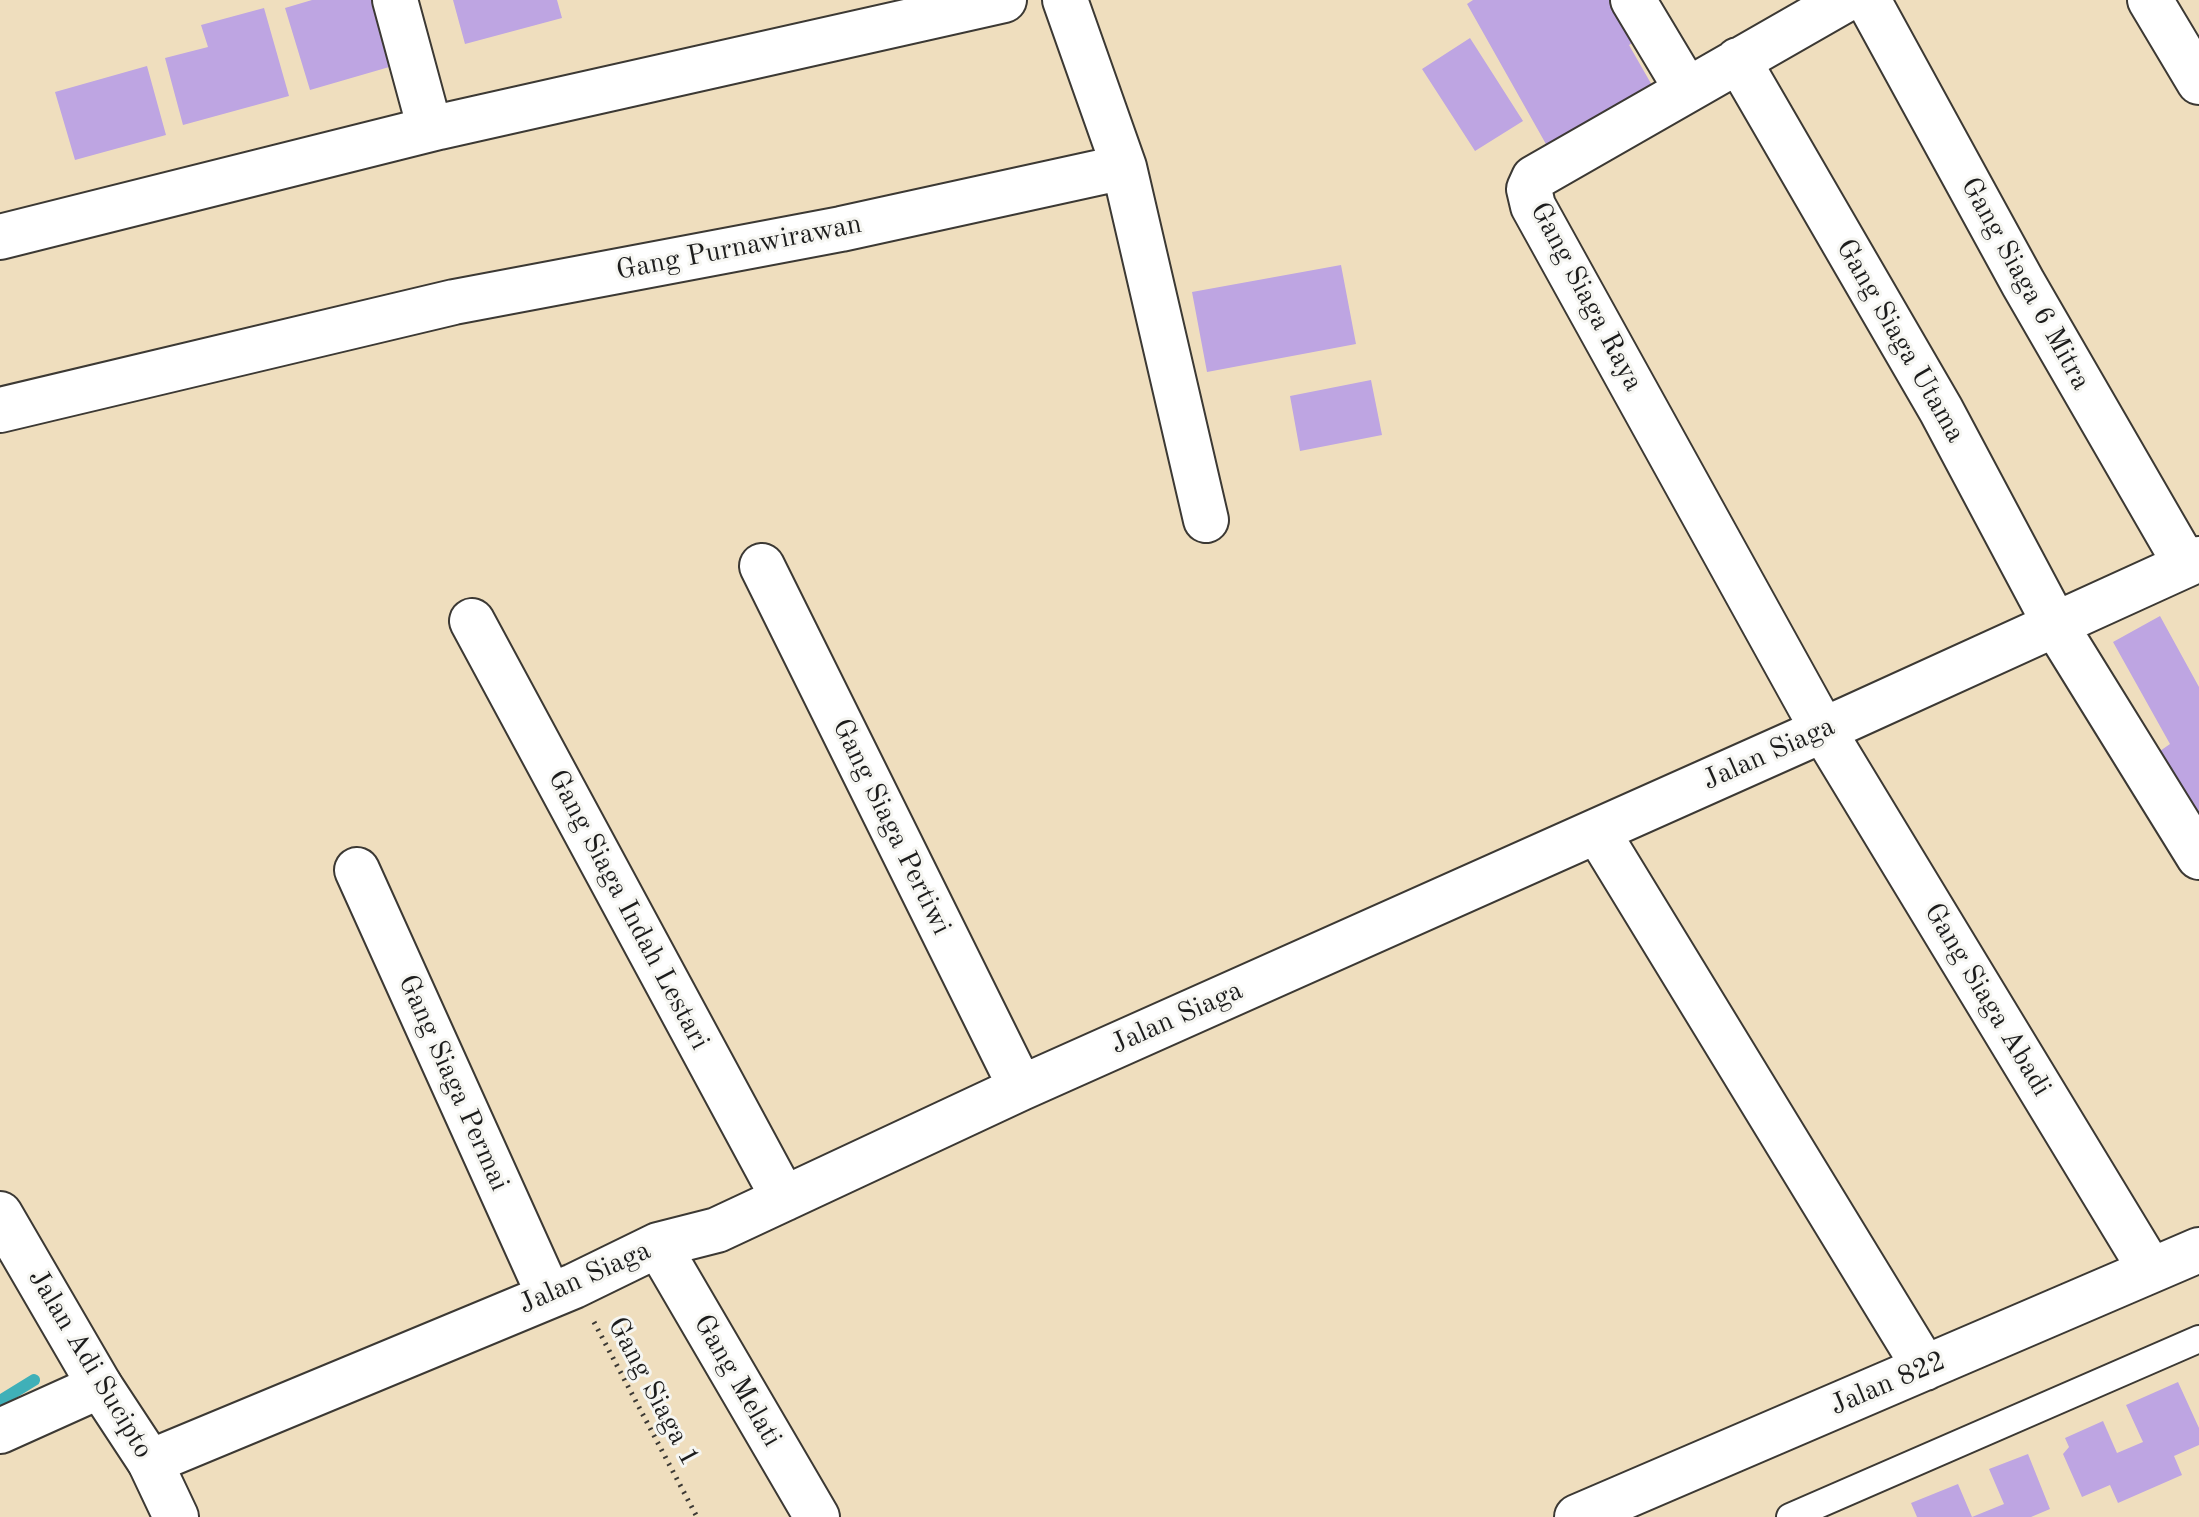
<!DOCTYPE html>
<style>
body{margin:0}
canvas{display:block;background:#efdebe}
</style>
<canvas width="2199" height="1517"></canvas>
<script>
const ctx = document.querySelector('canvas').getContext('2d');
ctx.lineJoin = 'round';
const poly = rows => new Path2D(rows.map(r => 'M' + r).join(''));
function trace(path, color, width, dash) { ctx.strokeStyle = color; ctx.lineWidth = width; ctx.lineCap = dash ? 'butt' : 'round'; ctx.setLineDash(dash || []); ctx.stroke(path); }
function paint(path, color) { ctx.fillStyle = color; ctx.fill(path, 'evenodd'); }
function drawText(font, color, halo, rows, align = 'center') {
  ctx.font = font + ' "Old Standard TT",serif'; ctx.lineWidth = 6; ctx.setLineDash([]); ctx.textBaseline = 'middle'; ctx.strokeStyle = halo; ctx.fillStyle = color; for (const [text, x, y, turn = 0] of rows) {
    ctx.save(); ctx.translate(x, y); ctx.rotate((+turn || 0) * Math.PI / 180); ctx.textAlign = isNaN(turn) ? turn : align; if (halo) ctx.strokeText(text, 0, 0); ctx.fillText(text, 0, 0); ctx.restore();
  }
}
const stream = poly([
 [0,1401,34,1380]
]);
const building = poly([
 [312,0,385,0,403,63,310,90,285,8],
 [453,0,557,0,562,18,465,44],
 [1473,0,1625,0,1645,36,1629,45,1657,94,1551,153,1467,4],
 [264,8,289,96,183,125,165,58,208,47,201,25],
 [1470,38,1523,121,1475,151,1422,69],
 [147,66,166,135,75,160,55,92],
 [1341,265,1356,344,1207,372,1192,292],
 [1371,380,1382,435,1300,451,1290,396],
 [2160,616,2199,687,2199,815,2160,751,2170,744,2113,642],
 [2178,1382,2199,1428,2199,1445,2174,1456,2182,1475,2118,1503,2110,1485,2082,1497,2063,1454,2069,1447,2065,1438,2103,1421,2117,1453,2143,1442,2126,1405],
 [2028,1454,2050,1509,2031,1517,1972,1517,2004,1504,1989,1469],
 [1958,1484,1972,1517,1917,1517,1911,1503]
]);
const path = poly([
 [594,1322,697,1517]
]);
const service = poly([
 [1790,1517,2199,1339]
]);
const minor = poly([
 [395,0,430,129],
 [1065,0,1124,167],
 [1633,0,1687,90],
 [1845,0,1534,178,1529,189,1533,206,1823,730,2150,1269],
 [1868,0,2023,283,2186,565],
 [2150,0,2199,82],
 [1738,60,1941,410,2056,626,2199,857],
 [0,237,439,127,1004,0],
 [0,410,454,302,841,229,1124,167,1206,520],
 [762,566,1021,1088],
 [472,621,784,1199],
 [1597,831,1925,1368],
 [357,870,549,1295],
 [658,1245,817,1517],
 [0,1431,100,1386],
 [150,1462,574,1286,658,1245,717,1230,1021,1088,1850,718,2199,559],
 [1577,1517,2199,1250]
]);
const secondary = poly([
 [0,1214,100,1386,150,1462,176,1517]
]);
const streetNames = [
 ["Gang Purnawirawan",739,248,-11],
 ["Gang Siaga 6 Mitra",2025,284,61],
 ["Gang Siaga Raya",1586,297,62],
 ["Gang Siaga Utama",1900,341,60],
 ["Jalan Siaga",1769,754,-24],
 ["Gang Siaga Pertiwi",891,827,64],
 ["Gang Siaga Indah Lestari",628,910,62],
 ["Gang Siaga Abadi",1987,1000,59],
 ["Jalan Siaga",1177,1018,-24],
 ["Gang Siaga Permai",453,1083,66],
 ["Jalan Siaga",585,1278,-24],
 ["Jalan Adi Sucipto",90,1364,59],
 ["Gang Melati",737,1381,60],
 ["Jalan 822",1888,1384,-23],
 ["Gang Siaga 1",653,1392,62]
];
trace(stream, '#3fb0b8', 12);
paint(building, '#bea5e2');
trace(service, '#3c3934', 30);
trace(minor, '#3c3934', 48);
trace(secondary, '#3c3934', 48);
trace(path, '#3c3934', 5, [2, 6]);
trace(service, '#fff', 26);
trace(minor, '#fff', 44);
trace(secondary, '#fff', 44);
drawText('28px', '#1c1c1c', '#f6f6f2', streetNames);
</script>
